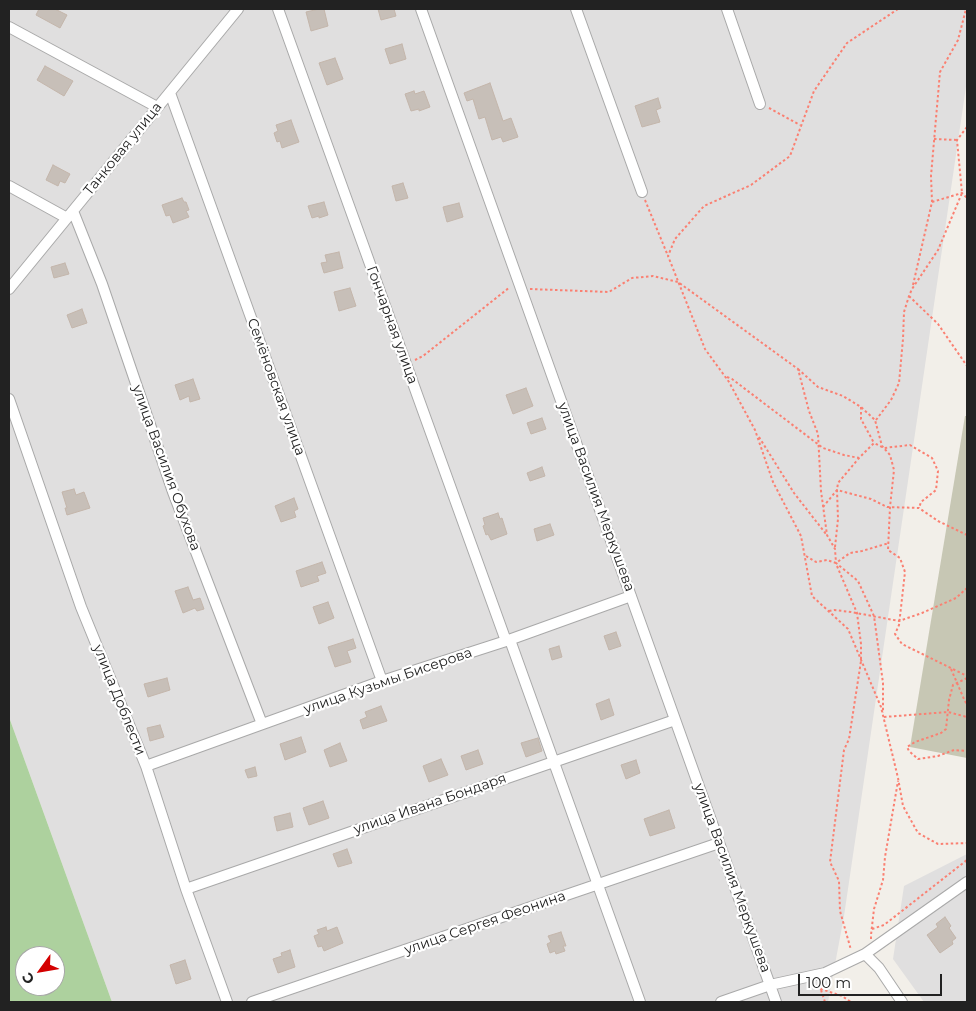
<!DOCTYPE html>
<meta charset="utf-8">
<style>
body{margin:0}
#map{position:relative;width:976px;height:1011px;overflow:hidden;background:#f2efe9;font-family:Montserrat,sans-serif}
canvas{display:block}
.frame{position:absolute;inset:0;border:10px solid #222;pointer-events:none}
.north{position:absolute;left:15px;top:946px;width:50px;height:50px;box-sizing:border-box;background:#fff;border:1px solid #a7a7a7;border-radius:50%;rotate:238deg;font-size:14px;font-weight:700;line-height:20px;text-align:center;color:#222}
.north::after{content:'';display:block;margin:auto;width:18px;height:22px;background:#d40000;clip-path:polygon(50% 0,100% 100%,50% 72%,0 100%)}
.scale{position:absolute;left:798px;top:974px;width:144px;height:22px;box-sizing:border-box;border:2px solid #222;border-top:0;padding-left:6px;font-size:15px;line-height:18px;white-space:nowrap;color:#222;-webkit-text-stroke:4px #fff;paint-order:stroke}
</style>
<div id="map">
<canvas width="976" height="1011"></canvas>
<div class="frame"></div>
<div class="north">С</div>
<div class="scale">100 m</div>
</div>
<script>
const ctx = document.querySelector('canvas').getContext('2d');
ctx.lineJoin = 'round';
function paint(path, color) { ctx.fillStyle = color; ctx.fill(path, 'evenodd'); }
const poly = rows => new Path2D(rows.map(r => 'M' + r).join(''));
function trace(path, color, width, dash) { ctx.strokeStyle = color; ctx.lineWidth = width; ctx.lineCap = dash ? 'butt' : 'round'; ctx.setLineDash(dash || []); ctx.stroke(path); }
function drawText(font, color, halo, rows, align = 'center') {
  ctx.font = font + ' Montserrat,sans-serif'; ctx.lineWidth = 4.5; ctx.setLineDash([]); ctx.textBaseline = 'middle'; ctx.strokeStyle = halo; ctx.fillStyle = color; for (const [text, x, y, turn = 0] of rows) {
    ctx.save(); ctx.translate(x, y); ctx.rotate((+turn || 0) * Math.PI / 180); ctx.textAlign = isNaN(turn) ? turn : align; if (halo) ctx.strokeText(text, 0, 0); ctx.fillText(text, 0, 0); ctx.restore();
  }
}
const residential = poly([
 [9,9,967,9,967,80,844,916,828,1002,112,1002,9,717],
 [967,854,967,1002,924,1002,893,959,904,886]
]);
const construction = poly([
 [965,416,967,416,967,758,910,747]
]);
const forest = poly([
 [9,717,112,1002,9,1002],
 [25,956,55,956,55,986,25,986]
]);
const building = poly([
 [39,9,55,9,67,15,60,28,36,15,39,9],
 [319,9,324,9,328,26,311,31,306,12,319,9],
 [378,9,394,9,396,16,381,20,378,9],
 [402,44,406,59,390,64,385,49,402,44],
 [335,58,343,79,327,85,319,63,335,58],
 [45,66,73,81,64,96,37,80,45,66],
 [490,83,503,121,511,118,518,137,503,142,501,137,492,140,485,117,479,119,473,99,467,101,464,93,490,83],
 [414,91,415,94,424,91,430,107,419,111,419,109,411,111,405,94,414,91],
 [658,98,661,108,656,110,660,122,642,127,635,106,658,98],
 [291,120,299,142,282,148,280,141,277,142,274,133,278,131,276,125,291,120],
 [53,165,70,174,65,183,60,181,58,186,46,180,53,165],
 [403,183,408,198,396,201,392,186,403,183],
 [182,198,184,202,186,202,189,210,186,211,189,217,173,223,170,215,166,216,162,205,182,198],
 [324,202,328,215,319,218,319,216,312,218,308,206,324,202],
 [459,203,463,217,447,222,443,207,459,203],
 [339,252,343,268,324,273,321,263,327,262,325,255,339,252],
 [65,263,69,274,54,278,51,267,65,263],
 [350,288,356,306,339,311,334,292,350,288],
 [82,309,87,323,72,328,67,315,82,309],
 [193,379,200,399,190,402,189,396,180,400,175,385,193,379],
 [526,388,533,406,513,414,506,395,526,388],
 [542,418,546,429,531,434,527,423,542,418],
 [542,467,545,476,530,481,527,473,542,467],
 [74,489,76,495,84,492,90,508,67,515,65,508,67,508,62,492,74,489],
 [294,498,298,509,294,511,296,517,281,522,275,506,294,498],
 [498,513,500,519,502,518,507,534,491,540,488,534,486,535,483,526,485,525,483,518,498,513],
 [550,524,554,535,537,541,534,529,550,524],
 [322,562,326,573,317,576,319,581,301,587,296,571,322,562],
 [188,587,193,600,200,598,204,609,197,611,195,608,183,613,175,591,188,587],
 [328,602,334,618,319,624,313,607,328,602],
 [616,632,621,646,609,650,604,636,616,632],
 [353,639,356,648,347,651,351,662,335,667,328,647,353,639],
 [559,646,562,657,552,660,549,649,559,646],
 [167,678,170,690,148,697,144,684,167,678],
 [609,699,614,715,601,720,596,704,609,699],
 [381,706,387,721,363,729,360,720,367,717,365,712,381,706],
 [160,725,164,737,150,741,147,728,160,725],
 [301,737,306,752,285,760,280,744,301,737],
 [538,738,542,751,526,757,521,743,538,738],
 [340,743,347,761,330,767,324,750,340,743],
 [478,750,483,764,466,770,461,756,478,750],
 [441,759,448,775,429,782,423,766,441,759],
 [636,760,640,773,626,779,621,765,636,760],
 [255,767,257,776,248,778,245,770,255,767],
 [323,801,329,818,309,825,303,808,323,801],
 [669,810,675,828,650,836,644,819,669,810],
 [290,813,293,827,277,831,274,817,290,813],
 [347,849,352,863,338,867,333,854,347,849],
 [945,917,951,926,949,928,956,938,952,941,953,944,940,953,927,935,938,927,936,924,945,917],
 [326,927,327,931,337,927,343,943,324,951,322,946,318,947,314,936,319,934,317,930,326,927],
 [561,932,566,946,563,946,565,951,556,954,555,951,550,953,547,944,551,942,548,936,561,932],
 [290,950,295,967,278,973,273,959,282,956,281,953,290,950],
 [185,960,191,979,176,984,170,965,185,960]
]);
const path = poly([
 [898,9,847,43,814,91,790,156,751,185,704,206,675,239,668,256,705,349,729,382,755,430,773,482,801,536,812,596,848,629,881,707,898,778,903,806,918,833,938,844,967,843],
 [769,108,800,125],
 [934,139,957,140],
 [645,200,668,256],
 [932,202,962,193,967,198],
 [913,285,932,202,931,176,940,72,958,40,966,9],
 [530,289,609,292,632,278,653,276,678,282,798,369,809,411,818,434,821,491,827,535,835,549,836,563,858,581,874,616,883,683,883,713],
 [909,296,938,324,967,366],
 [415,360,423,356,510,287],
 [798,369,818,387,843,396,861,407,875,420,882,446,890,455,894,470,890,507,888,550,900,558,905,572,899,625,895,634,902,644,967,676],
 [727,377,732,379,823,448,844,455,859,458],
 [861,407,861,419,874,443],
 [876,420,891,400,899,383,903,339,904,312,909,296,912,289,938,250,962,193,957,140,967,127],
 [759,437,794,493,826,534],
 [823,507,837,490,871,499,887,507,919,508,938,521,967,535],
 [835,547,838,519,837,490,838,483,859,458,874,443,884,448,910,445,932,458,938,471,936,490,921,502,919,508],
 [806,556,816,562,827,560,836,563,850,553,862,551,889,543],
 [837,566,857,613,861,644,861,661,849,739,844,750,830,862,839,881,840,911,851,950],
 [829,611,834,610,851,612,899,621,922,613,956,598,967,588],
 [951,669,964,699,967,705],
 [967,678,953,685,949,700,946,729,941,733,915,742,907,747,909,751,918,759,938,756,954,750,967,751],
 [884,717,948,712,967,717],
 [872,929,884,925,967,860],
 [871,939,871,935,874,909,883,880,885,857,898,781],
 [817,985,821,989,842,996,851,1002],
 [821,990,825,1002]
]);
const minor = poly([
 [278,9,506,641],
 [421,9,776,1002],
 [576,9,642,192],
 [727,9,760,104],
 [9,27,157,107],
 [170,93,382,681],
 [9,186,67,218],
 [73,211,102,284,173,492,262,724],
 [9,289,238,9],
 [9,399,81,607,146,766,186,889,227,1002],
 [510,640,640,1002],
 [146,766,382,681,506,641,631,596],
 [186,889,675,720],
 [865,954,879,968,902,1002],
 [252,1002,719,843],
 [721,1002,770,985,825,973,865,954,967,882]
]);
const streetNames = [
 ["Танковая улица",123,149,-51],
 ["Гончарная улица",392,325,70],
 ["Семёновская улица",276,387,70],
 ["улица Василия Обухова",166,468,70],
 ["улица Василия Меркушева",596,497,70],
 ["улица Кузьмы Бисерова",388,681,-19],
 ["улица Доблести",119,700,68],
 ["улица Ивана Бондаря",430,804,-19],
 ["улица Василия Меркушева",732,878,70],
 ["улица Сергея Феонина",485,923,-19]
];
paint(residential, '#e0dfdf');
paint(construction, '#c7c7b4');
paint(forest, '#add19e');
paint(building, '#c7bfb8');
trace(building, '#c4b6ab', 1);
trace(minor, '#a9a9a9', 12);
trace(path, '#fa8072', 2, [2.5, 2.5]);
trace(minor, '#fff', 10);
drawText('14px', '#222', '#fff', streetNames);
</script>
